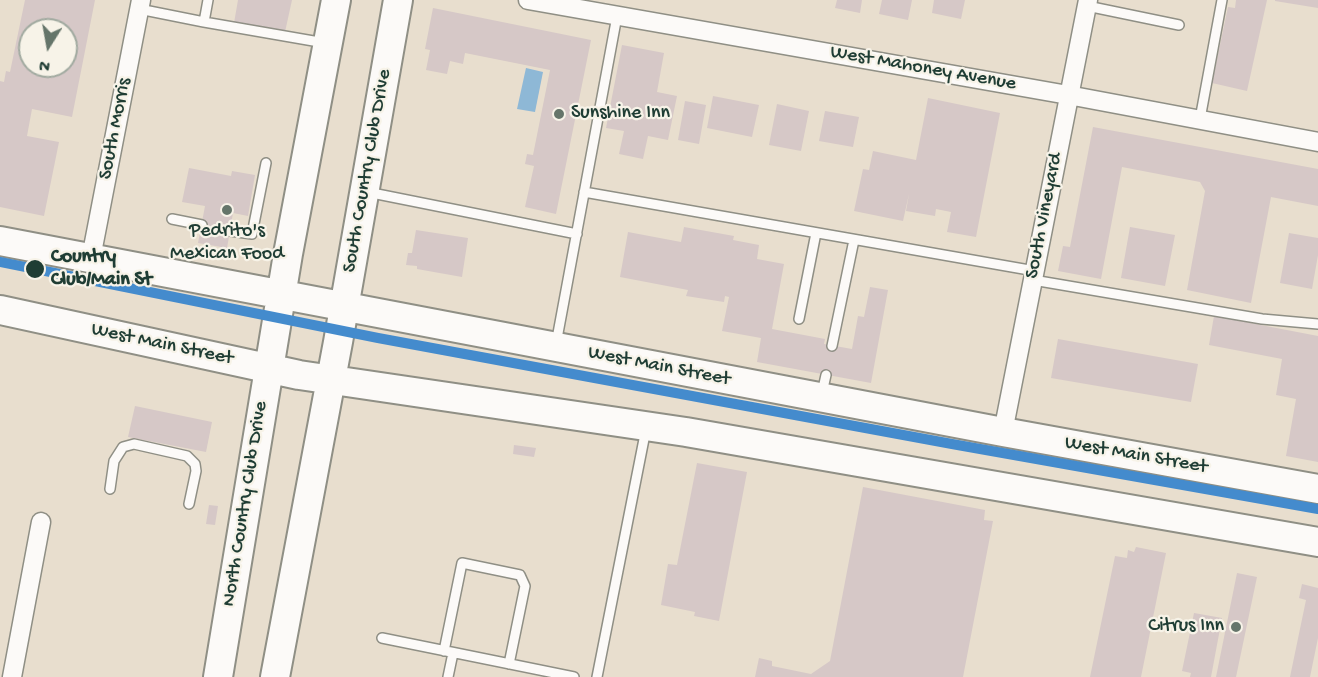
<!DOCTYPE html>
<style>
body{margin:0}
#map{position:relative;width:1318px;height:677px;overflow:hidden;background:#e8dece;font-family:"Gochi Hand",sans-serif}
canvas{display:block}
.north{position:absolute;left:18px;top:18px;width:60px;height:60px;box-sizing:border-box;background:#f7f3e8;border:2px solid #a1aaa0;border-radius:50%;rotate:191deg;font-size:16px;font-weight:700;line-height:24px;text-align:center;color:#1f3d34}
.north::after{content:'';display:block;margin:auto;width:21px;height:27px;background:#65756a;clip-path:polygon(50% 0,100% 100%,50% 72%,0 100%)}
</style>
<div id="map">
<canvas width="1318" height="677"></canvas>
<div class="north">N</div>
</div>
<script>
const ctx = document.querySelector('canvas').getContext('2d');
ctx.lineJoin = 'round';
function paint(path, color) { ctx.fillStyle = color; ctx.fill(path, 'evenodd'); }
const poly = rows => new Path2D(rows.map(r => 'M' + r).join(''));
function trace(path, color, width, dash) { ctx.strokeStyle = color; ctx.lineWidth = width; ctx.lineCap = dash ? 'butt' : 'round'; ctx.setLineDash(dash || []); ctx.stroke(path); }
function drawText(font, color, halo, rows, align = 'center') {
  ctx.font = font + ' "Gochi Hand",sans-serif'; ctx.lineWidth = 4.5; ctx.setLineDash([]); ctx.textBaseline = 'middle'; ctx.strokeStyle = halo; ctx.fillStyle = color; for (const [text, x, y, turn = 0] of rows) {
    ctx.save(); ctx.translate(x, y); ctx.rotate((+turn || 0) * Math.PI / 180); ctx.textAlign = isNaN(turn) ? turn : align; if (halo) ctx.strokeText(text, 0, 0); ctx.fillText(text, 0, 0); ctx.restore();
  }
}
const water = poly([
 [526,68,543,72,535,112,517,109]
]);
const building = poly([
 [25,0,95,0,72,117,32,109,27,136,59,142,44,216,0,207,0,81,4,82,6,71,10,72],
 [30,30,66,30,66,66,30,66],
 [238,0,292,0,285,32,234,23],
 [837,0,862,0,860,13,835,8],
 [882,0,912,0,908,20,879,14],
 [934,0,965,0,961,19,932,13],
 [1236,0,1267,0,1247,91,1212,83,1228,7,1235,8],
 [1275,0,1318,0,1318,8,1275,1],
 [433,8,591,40,556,214,525,207,534,166,525,164,527,154,533,155,550,70,465,53,463,64,450,61,447,74,426,70,430,50,425,49],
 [622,45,664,53,657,92,677,96,668,140,648,136,643,159,619,154,624,131,606,128],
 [713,96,759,105,752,137,707,128],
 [928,98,1000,113,976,237,947,232,951,212,936,209,935,216,906,211,909,194,903,221,854,211,863,169,869,170,873,151,916,160],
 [685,101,706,105,699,144,678,140],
 [777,104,809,111,801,151,769,145],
 [825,111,859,117,853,147,819,141],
 [1093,127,1318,169,1318,206,1271,197,1251,303,1187,290,1205,191,1200,182,1122,167,1101,279,1058,271,1063,246,1070,247],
 [189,168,231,176,232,171,255,175,248,216,233,213,227,248,198,243,205,206,182,202],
 [684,227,734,236,733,240,759,245,757,259,784,264,772,329,825,339,824,344,852,349,858,316,864,317,870,287,888,290,871,383,757,362,761,338,722,331,729,297,725,296,724,302,686,296,688,290,620,277,628,232,681,242],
 [1130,227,1175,235,1165,286,1121,278],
 [416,230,468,238,462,277,417,269,417,266,406,265,408,253,412,253],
 [1289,233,1318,238,1318,255,1312,289,1280,283],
 [1214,316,1318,336,1318,462,1286,456,1296,399,1276,395,1282,359,1209,345],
 [1058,339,1198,364,1191,402,1051,378],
 [135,406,212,422,206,452,128,437],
 [514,445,536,448,534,457,513,454],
 [697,463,747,472,719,621,694,616,695,612,661,605,668,564,677,565],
 [863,487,985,510,984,520,993,521,963,677,755,677,759,658,772,661,772,666,811,674,830,661],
 [209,505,218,506,215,525,206,524],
 [1136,547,1166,553,1141,677,1090,677,1115,556,1127,558,1128,550,1134,552],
 [1237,573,1257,577,1236,677,1216,677],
 [1302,584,1318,588,1318,638,1310,677,1290,677,1306,600,1299,598],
 [1194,613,1222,618,1211,677,1190,677,1191,673,1182,671]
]);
const lane = poly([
 [1087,6,1179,25],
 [139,9,204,22,325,43],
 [204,22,208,0],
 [1200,119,1222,0],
 [367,192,577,234],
 [584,192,1035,271],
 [172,219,202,225],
 [230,231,252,234,266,163],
 [1033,280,1262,319,1318,324],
 [799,319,816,233],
 [556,344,617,16],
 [832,346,854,240],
 [822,393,826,375],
 [110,489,114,461,123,447,134,444,187,456,195,464,196,471,189,504],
 [382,638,574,677],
 [444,651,462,563,520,575,525,586,509,664],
 [448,677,453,653],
 [597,677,646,429]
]);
const street = poly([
 [528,0,1068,95,1318,142],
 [91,258,141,0],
 [1003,432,1088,0],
 [12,677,41,522]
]);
const primary = poly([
 [0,241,1003,432,1318,489],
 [0,310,299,375,686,432,1318,542],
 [218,677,288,254,336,0],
 [275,677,338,342,398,0]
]);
const rail1 = poly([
 [0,262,378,338,952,444,1318,509]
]);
const markers = [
 [559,114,6,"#65756a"],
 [227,210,6,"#65756a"],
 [35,269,10,"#1f3d34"],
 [1236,627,6,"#65756a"]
];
const streetNames = [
 ["West Mahoney Avenue",923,69,10],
 ["South Morris",116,129,-79],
 ["South Country Club Drive",368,171,-80],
 ["South Vineyard",1045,216,-79],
 ["West Main Street",162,345,12],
 ["West Main Street",659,367,11],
 ["West Main Street",1136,456,10],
 ["North Country Club Drive",246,504,-81]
];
const poiNames = [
 ["Sunshine Inn",571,114],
 ["Pedrito's",227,232,"center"],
 ["Mexican Food",227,255,"center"],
 ["Citrus Inn",1224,627,"right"]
];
const stopNames = [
 ["Country",51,258],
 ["Club/Main St",51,281]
];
paint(water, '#8eb8d6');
paint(building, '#d6c8c7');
trace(lane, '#8f8f85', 12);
trace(street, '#8f8f85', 21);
trace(primary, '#8f8f85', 32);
trace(lane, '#fcfaf8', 9);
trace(street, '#fcfaf8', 18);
trace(primary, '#fcfaf8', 28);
trace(rail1, '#448bcd', 10);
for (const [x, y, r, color] of markers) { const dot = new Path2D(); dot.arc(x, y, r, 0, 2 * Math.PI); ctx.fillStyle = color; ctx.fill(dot); trace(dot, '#f7f3e8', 2); }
drawText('20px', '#1f3d34', '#f7f3e8', streetNames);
drawText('20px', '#1f3d34', '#f7f3e8', poiNames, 'left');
drawText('bold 20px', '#1f3d34', '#f7f3e8', stopNames, 'left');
</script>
